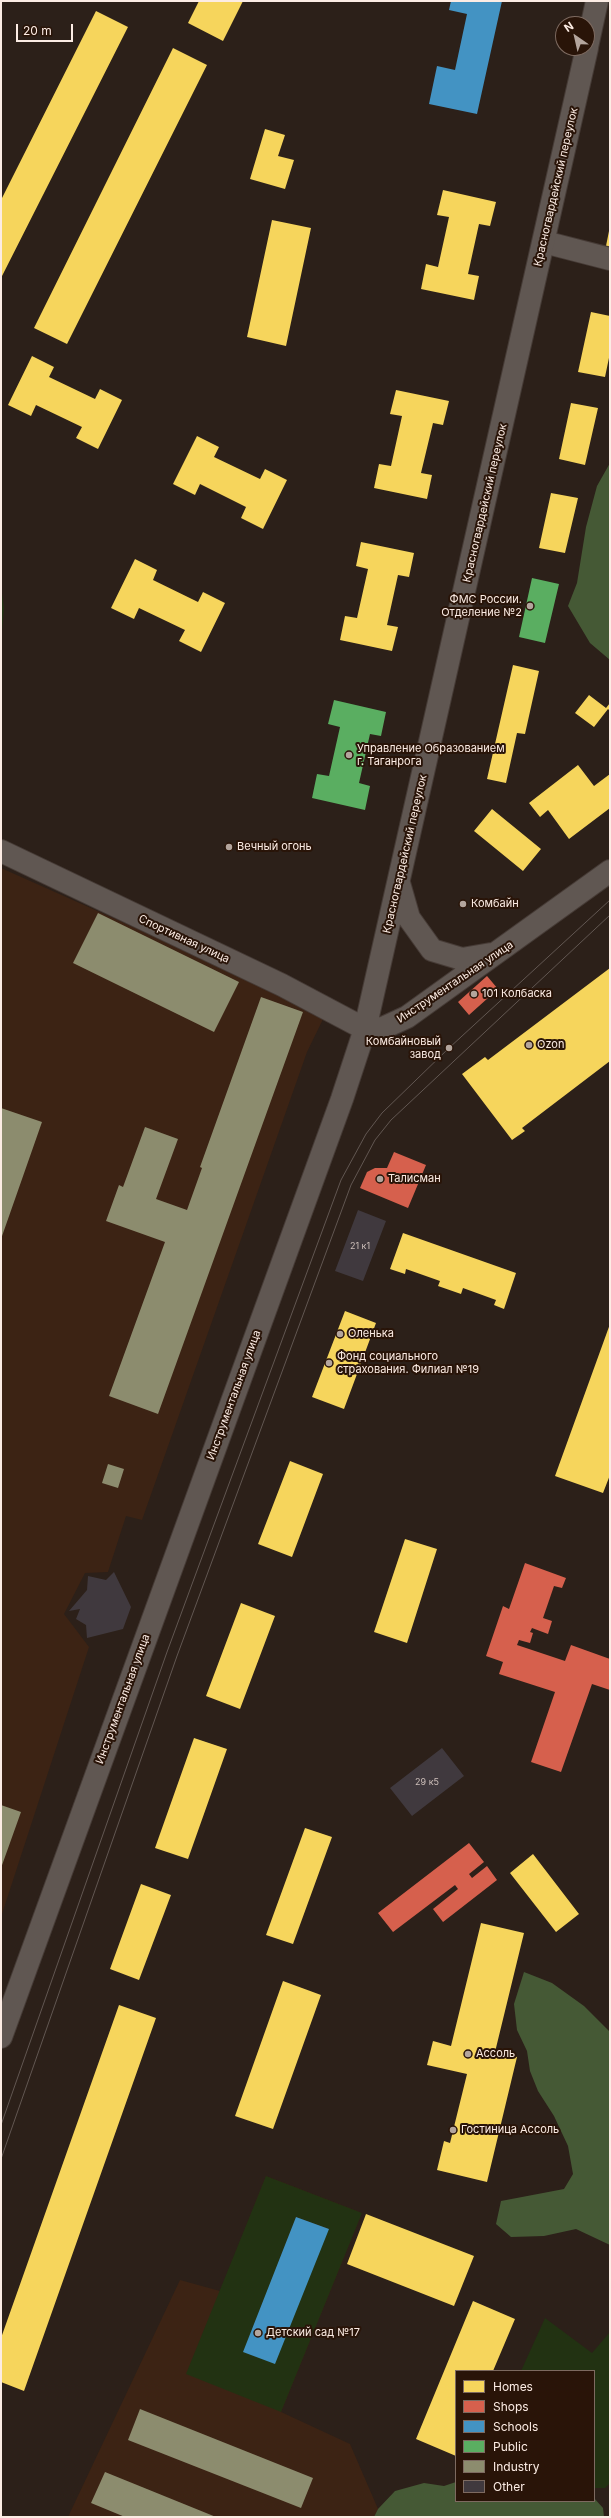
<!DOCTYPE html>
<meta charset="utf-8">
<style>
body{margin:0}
#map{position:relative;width:611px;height:2518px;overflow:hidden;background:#2c2019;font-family:Inter,sans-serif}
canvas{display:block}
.frame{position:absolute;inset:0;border:2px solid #fcece4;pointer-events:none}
.legend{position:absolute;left:455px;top:2370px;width:140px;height:132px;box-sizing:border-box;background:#291408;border:1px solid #7d6a60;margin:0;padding:5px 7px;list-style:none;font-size:12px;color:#fcece4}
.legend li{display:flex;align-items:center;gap:8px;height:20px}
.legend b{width:20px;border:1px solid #7d6a60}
.north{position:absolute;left:555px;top:16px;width:40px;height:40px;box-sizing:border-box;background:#291408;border:1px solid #7d6a60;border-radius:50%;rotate:326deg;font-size:11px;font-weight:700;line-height:16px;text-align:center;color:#fcece4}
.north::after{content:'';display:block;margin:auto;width:14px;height:18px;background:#b3a59d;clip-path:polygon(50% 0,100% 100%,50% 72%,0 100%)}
.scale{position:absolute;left:16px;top:24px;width:57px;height:18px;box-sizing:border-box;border:2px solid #fcece4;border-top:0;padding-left:5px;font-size:12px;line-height:14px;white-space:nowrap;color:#fcece4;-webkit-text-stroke:3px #291408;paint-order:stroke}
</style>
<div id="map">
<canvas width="611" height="2518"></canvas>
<div class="frame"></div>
<ul class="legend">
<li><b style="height:11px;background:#f6d55c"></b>Homes</li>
<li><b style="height:11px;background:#d6604d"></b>Shops</li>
<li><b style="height:11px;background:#4393c3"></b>Schools</li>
<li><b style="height:11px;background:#5aae61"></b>Public</li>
<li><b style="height:11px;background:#8c8c6e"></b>Industry</li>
<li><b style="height:11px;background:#40393e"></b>Other</li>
</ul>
<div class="north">N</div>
<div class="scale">20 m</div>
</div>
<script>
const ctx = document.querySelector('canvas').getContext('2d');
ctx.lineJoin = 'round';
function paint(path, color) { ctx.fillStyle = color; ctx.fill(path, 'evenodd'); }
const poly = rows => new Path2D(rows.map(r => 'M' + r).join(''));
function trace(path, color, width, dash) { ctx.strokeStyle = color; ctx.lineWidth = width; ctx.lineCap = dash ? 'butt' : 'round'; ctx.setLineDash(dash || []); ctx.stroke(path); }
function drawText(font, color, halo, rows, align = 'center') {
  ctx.font = font + ' Inter,sans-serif'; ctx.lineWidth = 4; ctx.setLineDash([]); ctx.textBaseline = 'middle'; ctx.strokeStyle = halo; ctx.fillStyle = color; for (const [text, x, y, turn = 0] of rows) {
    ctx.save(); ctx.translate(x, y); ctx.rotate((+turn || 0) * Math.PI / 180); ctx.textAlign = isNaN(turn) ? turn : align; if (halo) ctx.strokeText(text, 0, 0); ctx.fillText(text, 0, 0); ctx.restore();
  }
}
const built = poly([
 [1,868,326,1013,307,1052,142,1520,126,1516,108,1572,85,1573,64,1614,89,1647,1,1917],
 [266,2176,362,2213,281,2412,350,2444,378,2509,374,2517,68,2517,180,2280,220,2291]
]);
const green = poly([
 [1,586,4,608,1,642],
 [266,2176,362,2213,281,2412,186,2374],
 [296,2217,329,2229,244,2351],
 [545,2318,592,2353,610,2332,610,2483,605,2488,594,2488,594,2371,521,2371]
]);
const forest = poly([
 [610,463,610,660,590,643,568,606,577,583,586,527,597,486],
 [524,1972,552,1983,584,2006,610,2032,610,2245,576,2229,544,2236,511,2237,496,2224,501,2201,564,2189,573,2174,568,2146,554,2116,538,2091,530,2071,527,2051,517,2030,514,2004],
 [456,2482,456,2501,594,2501,594,2498,603,2508,604,2517,374,2517,378,2509,395,2491,424,2483,444,2486]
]);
const homes = poly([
 [199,1,243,1,223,41,188,23],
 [96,11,128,27,1,278,1,200],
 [173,48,207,65,67,344,34,328],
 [265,129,285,135,278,156,294,160,285,189,250,179],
 [443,190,496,202,490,226,479,224,468,274,479,276,474,300,421,289,426,264,438,267,449,217,437,215],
 [272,220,311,228,286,346,247,337],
 [609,231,610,231,610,247,606,246],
 [591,312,610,316,610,353,605,377,578,372],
 [32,356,54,367,49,377,95,399,100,389,122,400,98,449,76,438,82,427,36,405,31,416,8,405],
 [396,390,449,401,443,425,433,423,421,473,432,475,427,499,374,488,379,464,391,466,402,416,390,414],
 [571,403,598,408,585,465,559,459],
 [197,436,219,447,214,457,260,479,265,469,287,480,263,529,241,518,246,507,200,484,195,495,173,484],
 [551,493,578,498,565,553,539,548],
 [361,542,414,553,409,577,398,575,387,625,398,627,392,651,340,640,345,616,357,618,368,569,356,566],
 [135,559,157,570,153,580,198,602,203,592,225,603,201,652,179,641,185,630,139,608,134,619,111,608],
 [513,665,539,671,525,734,517,733,506,783,487,779],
 [589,695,606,708,610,703,610,711,608,709,594,727,575,713],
 [578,765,594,786,610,774,610,808,569,839,548,810,540,817,529,803],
 [492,809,541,849,523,871,474,831],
 [610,968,610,1061,522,1128,525,1131,512,1140,462,1074,485,1057,488,1060],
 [403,1233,516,1273,504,1309,494,1305,496,1300,463,1288,461,1294,438,1286,440,1281,406,1269,405,1274,390,1269],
 [345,1311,376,1323,344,1409,312,1397],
 [610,1324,610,1475,603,1493,555,1476],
 [290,1461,323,1474,292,1557,258,1544],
 [405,1539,437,1549,407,1643,374,1632],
 [241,1603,275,1616,240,1709,206,1696],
 [194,1738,227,1749,188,1859,155,1848],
 [305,1828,332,1837,293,1944,266,1935],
 [533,1854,579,1914,556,1932,510,1873],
 [141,1884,171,1895,139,1980,110,1969],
 [481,1923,524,1933,495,2052,517,2057,487,2182,437,2170,444,2141,450,2143,467,2074,427,2065,433,2041,451,2046],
 [283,1981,321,1995,273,2129,235,2116],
 [119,2005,156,2018,24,2391,1,2382,1,2338],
 [366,2214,474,2256,454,2306,347,2264],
 [473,2301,515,2319,493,2371,456,2371,456,2456,416,2439]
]);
const shops = poly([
 [487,976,498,989,469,1015,458,1002],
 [394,1152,426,1165,408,1208,360,1188,367,1172,375,1168,387,1168],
 [525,1563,566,1578,562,1588,554,1586,543,1618,552,1621,548,1634,532,1628,530,1632,533,1633,530,1643,519,1640,517,1645,565,1661,571,1645,610,1659,610,1690,592,1684,561,1772,531,1762,555,1692,499,1674,503,1662,486,1656,503,1606,509,1609],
 [469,1843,484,1862,469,1874,472,1878,487,1866,497,1880,443,1922,433,1909,458,1889,455,1885,393,1932,378,1913]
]);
const schools = poly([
 [451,1,502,1,477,114,429,104,437,66,455,70,467,14,449,10],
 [296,2217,329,2229,275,2364,243,2352]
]);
const public = poly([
 [532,578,559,584,545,643,519,637],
 [334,700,386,712,381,736,370,734,359,783,370,786,365,810,312,798,317,774,329,776,340,727,328,724]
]);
const industry = poly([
 [98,913,239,982,214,1032,73,963],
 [261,997,303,1012,158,1414,109,1396,165,1242,106,1221,119,1185,123,1187,145,1127,178,1139,156,1199,187,1210,202,1168,200,1167],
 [1,1108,42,1122,1,1239],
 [108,1464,124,1469,118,1488,102,1483],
 [1,1805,21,1812,1,1868],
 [140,2409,313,2478,301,2508,128,2440],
 [105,2472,216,2517,125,2517,91,2503]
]);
const building = poly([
 [358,1210,386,1221,363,1281,335,1271],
 [114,1572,131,1607,123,1629,87,1638,86,1625,76,1619,80,1609,69,1611,87,1590,88,1576,106,1580],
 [442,1748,464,1776,412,1816,390,1788]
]);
const street = poly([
 [544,242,610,259]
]);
const secondary = poly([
 [587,47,597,1],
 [1,851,282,985,365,1029],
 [399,883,409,918,432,950,462,959,491,954],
 [365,1029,383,1028,407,1017,610,871],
 [1,2037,342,1099,365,1029,587,48]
]);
const tram = poly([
 [1,2125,167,1652,341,1180,366,1134,382,1113,449,1048,610,900],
 [1,2159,177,1656,351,1185,375,1140,391,1120,610,915]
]);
const markers = [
 [530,606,4,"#b3a59d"],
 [349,755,4,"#b3a59d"],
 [229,847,4,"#b3a59d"],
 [463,904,4,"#b3a59d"],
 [474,994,4,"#b3a59d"],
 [529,1045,4,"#b3a59d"],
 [449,1048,4,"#b3a59d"],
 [380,1179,4,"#b3a59d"],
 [340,1334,4,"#b3a59d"],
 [329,1363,4,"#b3a59d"],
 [468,2054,4,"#b3a59d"],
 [453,2130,4,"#b3a59d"],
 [258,2333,4,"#b3a59d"]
];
const numberNames = [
 ["21 к1",360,1246],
 ["29 к5",427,1782]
];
const streetNames = [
 ["Красногвардейский переулок",556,187,-77],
 ["Красногвардейский переулок",485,503,-77],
 ["Красногвардейский переулок",405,854,-77],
 ["Спортивная улица",184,939,25],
 ["Инструментальная улица",455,982,-34],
 ["Инструментальная улица",234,1395,-70],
 ["Инструментальная улица",123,1699,-70]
];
const poiNames = [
 ["ФМС России.",522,600,"right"],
 ["Отделение №2",522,613,"right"],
 ["Управление Образованием",357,749],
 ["г. Таганрога",357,762],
 ["Вечный огонь",237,847],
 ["Комбайн",471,904],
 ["101 Колбаска",482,994],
 ["Комбайновый",441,1042,"right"],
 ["завод",441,1055,"right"],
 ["Ozon",537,1045],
 ["Талисман",388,1179],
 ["Оленька",348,1334],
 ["Фонд социального",337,1357],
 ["страхования. Филиал №19",337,1370],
 ["Ассоль",476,2054],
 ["Гостиница Ассоль",461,2130],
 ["Детский сад №17",266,2333]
];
paint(built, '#3c2314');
paint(green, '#223212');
paint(forest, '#455935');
paint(homes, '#f6d55c');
paint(shops, '#d6604d');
paint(schools, '#4393c3');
paint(public, '#5aae61');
paint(industry, '#8c8c6e');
paint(building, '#40393e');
trace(street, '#463b36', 24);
trace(secondary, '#463b36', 24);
trace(street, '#605752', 22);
trace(secondary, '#605752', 22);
trace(tram, '#625752', 1);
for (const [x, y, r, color] of markers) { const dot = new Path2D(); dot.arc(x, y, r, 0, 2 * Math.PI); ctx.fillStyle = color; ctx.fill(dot); trace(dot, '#291408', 1.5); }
drawText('9px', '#cdbfba', null, numberNames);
drawText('11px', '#fcece4', '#291408', streetNames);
drawText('11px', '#fcece4', '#291408', poiNames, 'left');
</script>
